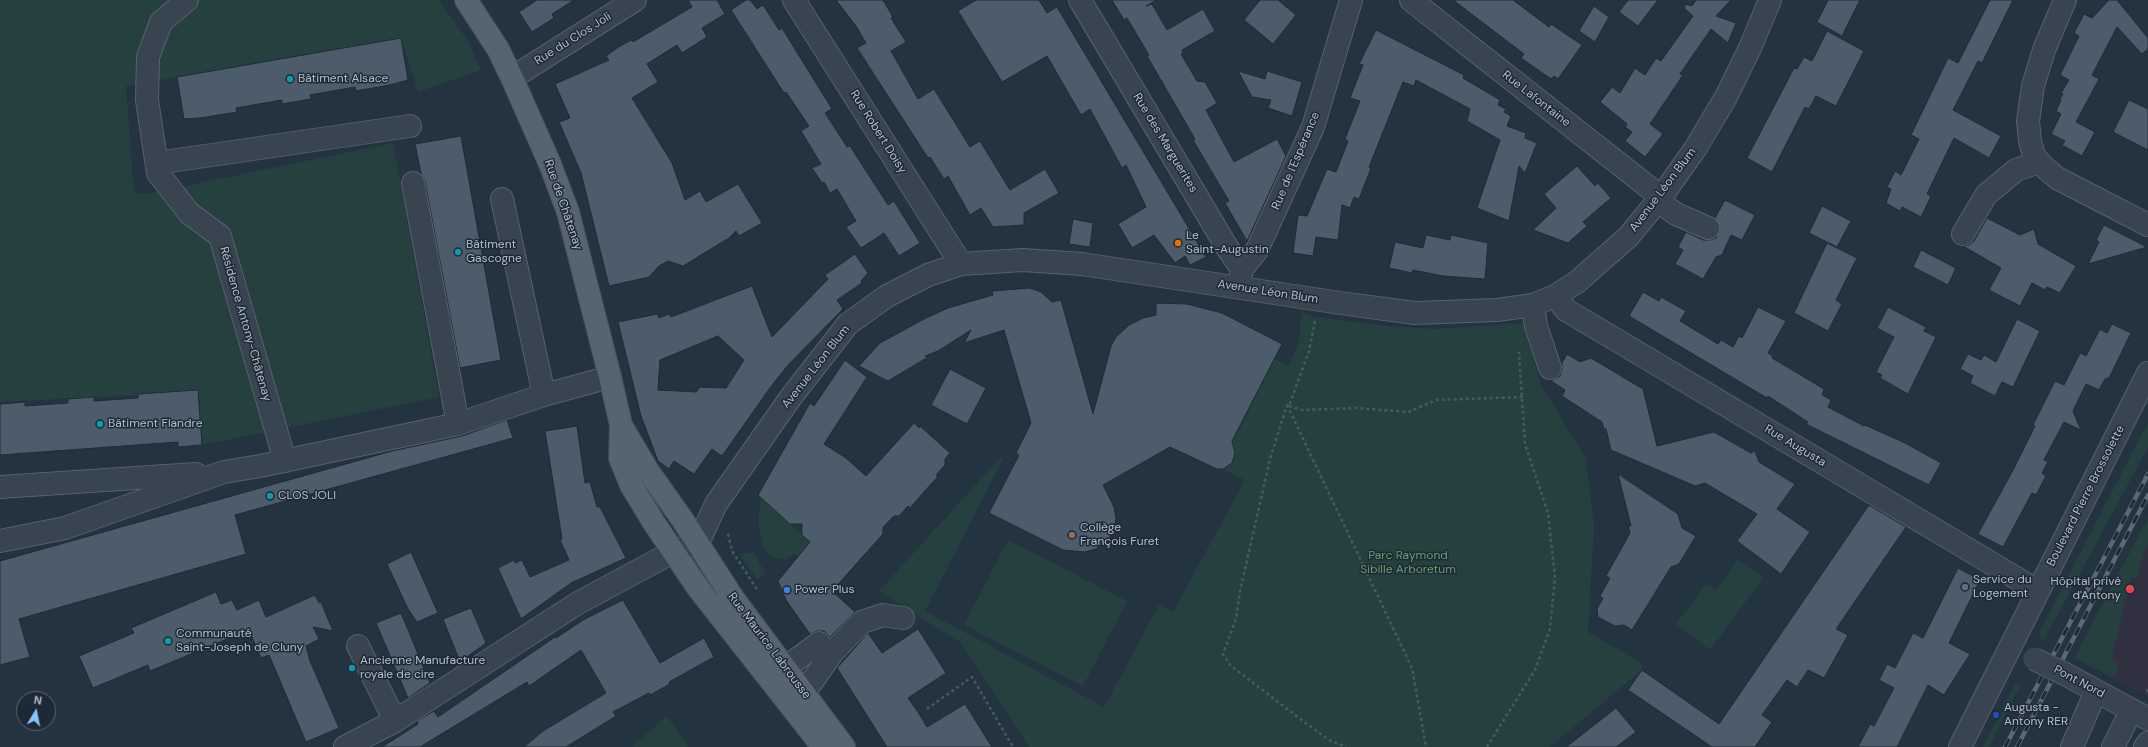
<!DOCTYPE html>
<meta charset="utf-8">
<style>
body{margin:0}
#map{position:relative;width:2148px;height:747px;overflow:hidden;background:#243340;font-family:"DM Sans",sans-serif}
canvas{display:block}
.north{position:absolute;left:16px;top:691px;width:40px;height:40px;box-sizing:border-box;background:#1d2934;border:1px solid #596570;border-radius:50%;rotate:10deg;font-size:11px;font-weight:700;line-height:16px;text-align:center;color:#b4bfca}
.north::after{content:'';display:block;margin:auto;width:14px;height:18px;background:#88c2fb;clip-path:polygon(50% 0,100% 100%,50% 72%,0 100%)}
</style>
<div id="map">
<canvas width="2148" height="747"></canvas>
<div class="north">N</div>
</div>
<script>
const ctx = document.querySelector('canvas').getContext('2d');
ctx.lineJoin = 'round';
function paint(path, color) { ctx.fillStyle = color; ctx.fill(path, 'evenodd'); }
const poly = rows => new Path2D(rows.map(r => 'M' + r).join(''));
function trace(path, color, width, dash) { ctx.strokeStyle = color; ctx.lineWidth = width; ctx.lineCap = dash ? 'butt' : 'round'; ctx.setLineDash(dash || []); ctx.stroke(path); }
function drawText(font, color, halo, rows, align = 'center') {
  ctx.font = font + ' "DM Sans",sans-serif'; ctx.lineWidth = 3; ctx.setLineDash([]); ctx.textBaseline = 'middle'; ctx.strokeStyle = halo; ctx.fillStyle = color; for (const [text, x, y, turn = 0] of rows) {
    ctx.save(); ctx.translate(x, y); ctx.rotate((+turn || 0) * Math.PI / 180); ctx.textAlign = isNaN(turn) ? turn : align; if (halo) ctx.strokeText(text, 0, 0); ctx.fillText(text, 0, 0); ctx.restore();
  }
}
const medical = poly([
 [2148,520,2148,696,2074,658]
]);
const green = poly([
 [0,0,439,0,468,41,481,70,418,92,401,38,126,86,134,193,151,193,393,143,439,397,202,445,198,393,190,388,195,392,0,402],
 [1301,312,1315,317,1386,326,1436,329,1524,323,1540,383,1586,459,1594,526,1588,632,1643,664,1642,670,1550,747,1029,747,960,642,879,591,1000,458,1003,459,925,611,1104,707,1159,605,1173,612,1245,480,1223,469,1232,463,1234,458,1235,453,1232,443,1275,359,1288,366,1299,342],
 [2148,422,2148,447,2043,642,2039,633],
 [761,497,810,542,798,557,794,553,787,559,777,559,772,557,763,547,758,523],
 [2148,518,2148,545,2143,555,2137,578,2131,578,2111,660,2119,662,2114,678,2074,658],
 [1008,540,1127,601,1083,686,964,625],
 [753,552,766,574,757,579,741,557,741,554],
 [1738,559,1763,578,1710,650,1676,624,1706,584,1716,590],
 [2015,684,2021,684,1989,747,1983,747],
 [667,716,688,747,632,747]
]);
const building = poly([
 [537,0,574,0,552,14,554,18,532,32,519,12,537,0],
 [688,0,717,0,725,14,702,28,707,37,682,53,677,45,647,64,658,82,632,98,672,163,685,200,700,191,706,202,738,184,762,223,739,236,736,231,729,238,683,266,668,261,659,266,649,277,609,286,581,173,559,122,570,118,555,84,609,60,606,56,617,48,631,40,633,42,692,7,688,0],
 [746,0,750,0,757,9,763,5,779,30,782,28,832,109,825,113,847,147,850,146,888,205,894,201,920,243,899,256,884,233,861,248,846,227,856,221,837,189,830,193,824,182,822,183,812,168,821,164,801,131,809,126,786,92,784,93,731,10,746,0],
 [836,0,883,0,893,17,891,18,906,42,891,51,918,99,934,89,970,147,980,141,1010,190,1045,169,1059,193,1024,213,1024,225,993,227,981,208,970,215,948,176,944,179,930,157,928,158,857,48,866,43,856,26,836,0],
 [976,0,1039,0,1047,13,1057,7,1206,257,1190,265,1185,256,1175,263,1154,235,1132,248,1118,224,1146,207,1126,165,1122,168,1090,109,1081,115,1047,56,1002,82,958,11,976,0],
 [1112,0,1157,0,1146,6,1152,4,1167,30,1203,9,1215,31,1182,50,1183,53,1181,54,1197,81,1205,82,1217,103,1206,110,1234,162,1277,139,1286,156,1247,241,1225,203,1229,201,1193,140,1195,139,1147,56,1149,55,1127,18,1124,20,1112,0],
 [1260,0,1278,0,1296,15,1273,44,1244,20,1260,0],
 [1453,0,1513,0,1549,27,1551,24,1582,45,1558,79,1554,76,1551,79,1521,58,1524,54,1453,0],
 [1628,0,1658,0,1638,26,1619,12,1628,0],
 [1696,0,1731,0,1716,16,1736,23,1728,43,1711,29,1680,74,1683,75,1650,124,1663,134,1645,157,1625,141,1632,132,1625,127,1627,124,1600,102,1612,87,1620,93,1635,68,1645,75,1656,58,1661,61,1693,16,1684,8,1686,4,1692,6,1696,0],
 [1828,0,1860,0,1842,36,1817,22,1828,0],
 [1990,0,2013,0,1982,63,1978,61,1953,110,2001,136,1989,158,1954,138,1927,194,1931,196,1921,217,1902,207,1900,211,1886,203,1891,189,1887,187,1895,171,1901,175,1919,139,1911,135,1948,58,1958,63,1990,0],
 [2109,0,2117,0,2148,38,2148,49,2142,54,2117,27,2092,75,2099,79,2076,122,2095,132,2082,156,2062,145,2065,141,2051,134,2061,114,2056,111,2061,100,2060,99,2063,94,2061,93,2069,80,2060,75,2079,36,2074,33,2084,14,2092,18,2109,0],
 [1594,6,1609,17,1595,42,1579,31,1594,6],
 [1376,30,1464,75,1463,78,1500,100,1498,105,1506,109,1504,112,1511,116,1507,126,1526,133,1525,138,1537,143,1525,173,1519,166,1509,221,1477,208,1500,140,1467,121,1470,109,1416,80,1414,86,1403,82,1369,167,1371,168,1359,199,1354,197,1350,208,1342,205,1338,240,1316,237,1313,256,1293,253,1298,215,1307,216,1327,169,1336,172,1348,141,1345,139,1360,101,1350,98,1363,65,1359,64,1376,30],
 [1827,31,1864,51,1836,106,1816,96,1809,109,1805,107,1772,172,1747,158,1794,68,1797,69,1804,57,1812,61,1827,31],
 [401,38,408,80,390,85,356,91,355,87,310,95,311,99,282,104,282,100,236,108,237,112,200,118,184,119,177,77,401,38],
 [1238,71,1265,79,1267,71,1302,82,1292,116,1268,108,1271,100,1252,97,1238,71],
 [2129,100,2148,109,2148,150,2113,132,2129,100],
 [461,136,501,360,460,368,425,181,421,173,415,144,461,136],
 [1577,166,1595,186,1598,183,1611,198,1583,222,1587,226,1568,243,1533,230,1556,208,1544,194,1577,166],
 [1725,200,1755,215,1742,240,1731,235,1722,255,1716,257,1703,279,1675,264,1683,250,1678,247,1686,232,1703,240,1710,240,1716,238,1720,227,1715,218,1725,200],
 [1822,206,1851,221,1837,247,1809,233,1822,206],
 [1987,218,2020,235,2034,229,2038,244,2076,266,2060,293,2047,287,2045,290,2032,283,2020,306,1989,290,2001,268,1963,246,1969,245,1974,241,1987,218],
 [1073,219,1093,223,1090,247,1069,244,1073,219],
 [2104,225,2147,247,2088,264,2099,242,2096,240,2104,225],
 [1426,235,1450,240,1451,235,1488,243,1485,279,1443,276,1413,270,1412,273,1389,268,1395,242,1423,248,1426,235],
 [1827,243,1857,258,1836,300,1842,304,1828,331,1794,313,1827,243],
 [1921,250,1956,268,1948,285,1913,267,1921,250],
 [855,254,868,273,861,281,862,283,837,300,843,309,789,364,772,385,722,456,712,449,694,474,674,461,669,469,658,461,641,416,618,322,657,314,659,318,669,314,671,317,752,286,772,337,828,279,825,275,855,254],
 [718,336,744,360,726,388,700,387,696,392,658,390,660,360,718,336],
 [1030,288,1041,292,1052,302,1061,300,1093,414,1111,346,1116,337,1129,325,1143,318,1156,315,1156,303,1187,304,1222,313,1282,344,1232,441,1235,453,1232,463,1223,469,1217,469,1170,447,1103,485,1114,507,1116,518,1114,530,1107,541,1096,549,1084,552,1063,550,989,513,1019,455,1016,453,1031,423,1004,330,964,343,971,330,938,351,925,356,928,357,888,381,859,366,880,343,926,318,948,308,993,295,992,291,1030,288],
 [1643,292,1659,301,1661,297,1686,311,1680,321,1718,344,1721,340,1733,347,1739,336,1742,338,1758,307,1786,321,1768,353,1773,356,1772,358,1824,389,1822,395,1831,400,1828,407,1864,426,1865,425,1905,443,1941,463,1929,485,1806,424,1808,422,1768,396,1767,398,1629,316,1643,292],
 [1888,307,1926,327,1924,331,1936,337,1908,394,1880,378,1882,375,1876,372,1894,337,1877,328,1888,307],
 [2017,319,2040,331,2013,387,2002,382,1995,396,1970,383,1973,376,1960,369,1968,354,1981,360,1984,355,1996,362,2017,319],
 [2112,324,2131,333,2109,378,2105,379,2099,390,2086,384,2073,411,2081,430,2064,422,2044,460,2048,462,2042,473,2046,476,2036,495,2032,493,2003,547,1978,534,2012,472,2035,426,2033,425,2055,381,2064,385,2080,353,2086,356,2100,329,2107,333,2112,324],
 [1567,354,1580,362,1591,358,1643,389,1657,446,1714,432,1751,453,1755,451,1759,462,1795,484,1777,509,1810,532,1781,574,1737,541,1757,514,1705,483,1695,486,1611,450,1606,429,1604,429,1602,422,1562,396,1565,390,1551,381,1560,376,1562,370,1562,363,1567,354],
 [845,360,867,377,824,444,846,458,866,476,914,423,919,428,920,426,950,453,945,459,945,465,937,474,937,478,931,484,910,508,908,506,899,516,894,516,883,527,883,534,832,591,855,612,830,637,824,631,817,631,810,634,786,600,778,581,810,542,802,535,802,524,790,524,758,495,810,403,814,406,845,360],
 [950,369,986,388,967,424,931,405,950,369],
 [198,390,202,445,178,447,178,442,0,455,0,404,25,402,25,406,68,403,68,399,94,397,94,401,138,398,138,394,198,390],
 [507,420,513,438,235,515,246,554,19,619,30,657,0,665,0,561,392,451,462,436,507,420],
 [577,426,585,483,590,482,597,507,600,507,626,558,571,583,521,619,498,568,514,560,515,563,522,560,530,577,569,560,560,540,562,539,545,431,577,426],
 [1618,474,1678,514,1682,528,1696,536,1679,564,1671,567,1632,630,1624,625,1615,626,1598,617,1597,609,1603,598,1600,596,1610,578,1606,576,1630,533,1628,526,1631,526,1618,474],
 [1869,505,1906,527,1836,629,1848,635,1824,678,1808,670,1797,687,1787,680,1762,715,1772,722,1755,747,1712,747,1628,690,1642,670,1719,724,1869,505],
 [411,552,438,613,417,622,408,609,387,564,411,552],
 [1958,568,1980,580,1949,643,1970,654,1944,695,1928,685,1897,747,1858,747,1870,724,1874,726,1894,688,1879,680,1887,664,1895,668,1913,633,1923,638,1958,568],
 [216,592,221,604,232,600,237,610,259,600,266,617,315,595,319,603,321,602,333,631,313,627,319,639,306,646,310,661,339,728,306,742,269,655,261,658,249,630,150,671,148,665,93,688,79,656,134,633,131,628,216,592],
 [623,600,660,663,704,638,714,657,669,682,670,684,650,695,649,693,613,712,616,716,566,747,524,747,543,731,606,693,581,650,529,686,527,682,420,747,382,747,415,726,418,724,417,721,434,711,438,717,555,637,556,638,583,620,623,600],
 [471,608,486,643,460,662,443,619,471,608],
 [401,613,430,683,408,698,376,623,401,613],
 [918,629,946,673,908,698,918,712,927,727,965,704,992,747,887,747,837,668,868,633,882,653,918,629],
 [1616,708,1636,732,1616,747,1566,747,1616,708]
]);
const path = poly([
 [1315,321,1309,351,1289,406,1287,405,1270,459,1240,591,1236,619,1223,654,1230,665,1299,718,1329,740,1346,747],
 [1287,405,1412,668,1426,747],
 [1289,406,1302,410,1356,408,1408,412,1436,400,1523,397],
 [728,534,732,551,758,591],
 [2147,692,2148,687],
 [927,709,972,677,1013,747],
 [1487,747,1535,670,1550,629,1555,577,1548,513,1525,444,1519,352]
]);
const minor = poly([
 [187,0,161,22,148,57,147,100,158,173,189,213,220,236,285,461],
 [794,0,961,264],
 [1080,0,1228,249,1242,269,1239,287],
 [1411,0,1661,197],
 [2065,0,2044,50,2033,86,2028,121,2030,141,2034,156,2043,166,2057,178,2148,225],
 [512,78,635,0],
 [157,163,410,126],
 [413,183,458,424],
 [502,199,544,395],
 [1658,201,1676,214,1708,228],
 [1963,234,1986,195,2016,170,2039,162],
 [1242,269,1257,250,1313,127,1351,0],
 [1555,296,1566,310,2038,591],
 [1533,305,1536,326,1550,368],
 [0,487,196,474],
 [0,541,65,528,224,472,260,466,458,424,544,395,610,377],
 [358,646,395,721],
 [785,668,819,643],
 [2065,674,2148,719],
 [804,693,832,653,862,622,883,615,903,618],
 [345,747,395,721,578,603,673,552,698,543,716,504,791,397,848,324,887,296,928,275,961,264,1023,260,1082,264,1340,303,1415,313,1497,310,1533,305,1555,296,1577,282,1628,237,1661,197,1695,149,1726,97,1750,48,1770,0],
 [1960,747,2148,373],
 [2072,747,2096,691],
 [2113,747,2131,711],
 [2145,747,2148,743]
]);
const major = poly([
 [466,0,498,49,512,78,550,164,568,212,610,377,621,425,620,458,631,485,654,523,698,588,823,747],
 [621,425,648,471,682,519,733,598,844,747]
]);
const rail = poly([
 [2005,747,2148,474],
 [2017,747,2148,495]
]);
const minorBridge = poly([
 [2034,659,2065,674]
]);
const markers = [
 [290,79,4,"#0f9aa8"],
 [1178,243,4,"#e8710a"],
 [458,252,4,"#0f9aa8"],
 [100,424,4,"#0f9aa8"],
 [270,496,4,"#0f9aa8"],
 [1072,535,4,"#8d6e63"],
 [1965,587,4,"#5c6f8a"],
 [2130,589,5,"#e0444e"],
 [787,590,4,"#3f7fe0"],
 [168,641,4,"#0f9aa8"],
 [352,668,4,"#0f9aa8"],
 [1996,715,4,"#1a4fb4"]
];
const streetNames = [
 ["Rue du Clos Joli",573,39,-32],
 ["Rue Lafontaine",1536,99,38],
 ["Rue Robert Doisy",878,132,58],
 ["Rue des Marguerites",1165,143,59],
 ["Rue de l'Espérance",1296,161,-67],
 ["Avenue Léon Blum",1663,190,-53],
 ["Rue de Châtenay",563,205,71],
 ["Avenue Léon Blum",1268,292,9],
 ["Résidence Antony-Châtenay",245,324,74],
 ["Avenue Léon Blum",816,367,-52],
 ["Rue Augusta",1795,446,31],
 ["Boulevard Pierre Brossolette",2086,496,-63],
 ["Rue Maurice Labrousse",769,646,53],
 ["Pont Nord",2079,682,28]
];
const poiNames = [
 ["Bâtiment Alsace",298,79],
 ["Le",1186,236],
 ["Saint-Augustin",1186,250],
 ["Bâtiment",466,245],
 ["Gascogne",466,259],
 ["Bâtiment Flandre",108,424],
 ["CLOS JOLI",278,496],
 ["Collège",1080,528],
 ["François Furet",1080,542],
 ["Service du",1973,580],
 ["Logement",1973,594],
 ["Hôpital privé",2121,582,"right"],
 ["d'Antony",2121,596,"right"],
 ["Power Plus",795,590],
 ["Communauté",176,634],
 ["Saint-Joseph de Cluny",176,648],
 ["Ancienne Manufacture",360,661],
 ["royale de cire",360,675],
 ["Augusta -",2004,708],
 ["Antony RER",2004,722]
];
const parkNames = [
 ["Parc Raymond",1408,556],
 ["Sibille Arboretum",1408,570]
];
paint(medical, '#303040');
paint(green, '#264040');
paint(building, '#4d5c6b');
trace(building, '#1f2b36', 1);
trace(minor, '#56626d', 24);
trace(major, '#44505b', 24);
trace(path, '#445c5d', 2.5, [3, 3]);
trace(minor, '#38444f', 22);
trace(major, '#56646f', 22);
trace(rail, '#5a6976', 4.5);
trace(rail, '#1d2934', 3, [9]);
trace(minorBridge, '#56626d', 24, []);
trace(minorBridge, '#38444f', 22);
for (const [x, y, r, color] of markers) { const dot = new Path2D(); dot.arc(x, y, r, 0, 2 * Math.PI); ctx.fillStyle = color; ctx.fill(dot); trace(dot, '#1d2934', 1.5); }
drawText('12px', '#b4bfca', '#1d2934', streetNames);
drawText('12px', '#b4bfca', '#1d2934', poiNames, 'left');
drawText('12px', '#6b9c70', '#1d2934', parkNames);
</script>
